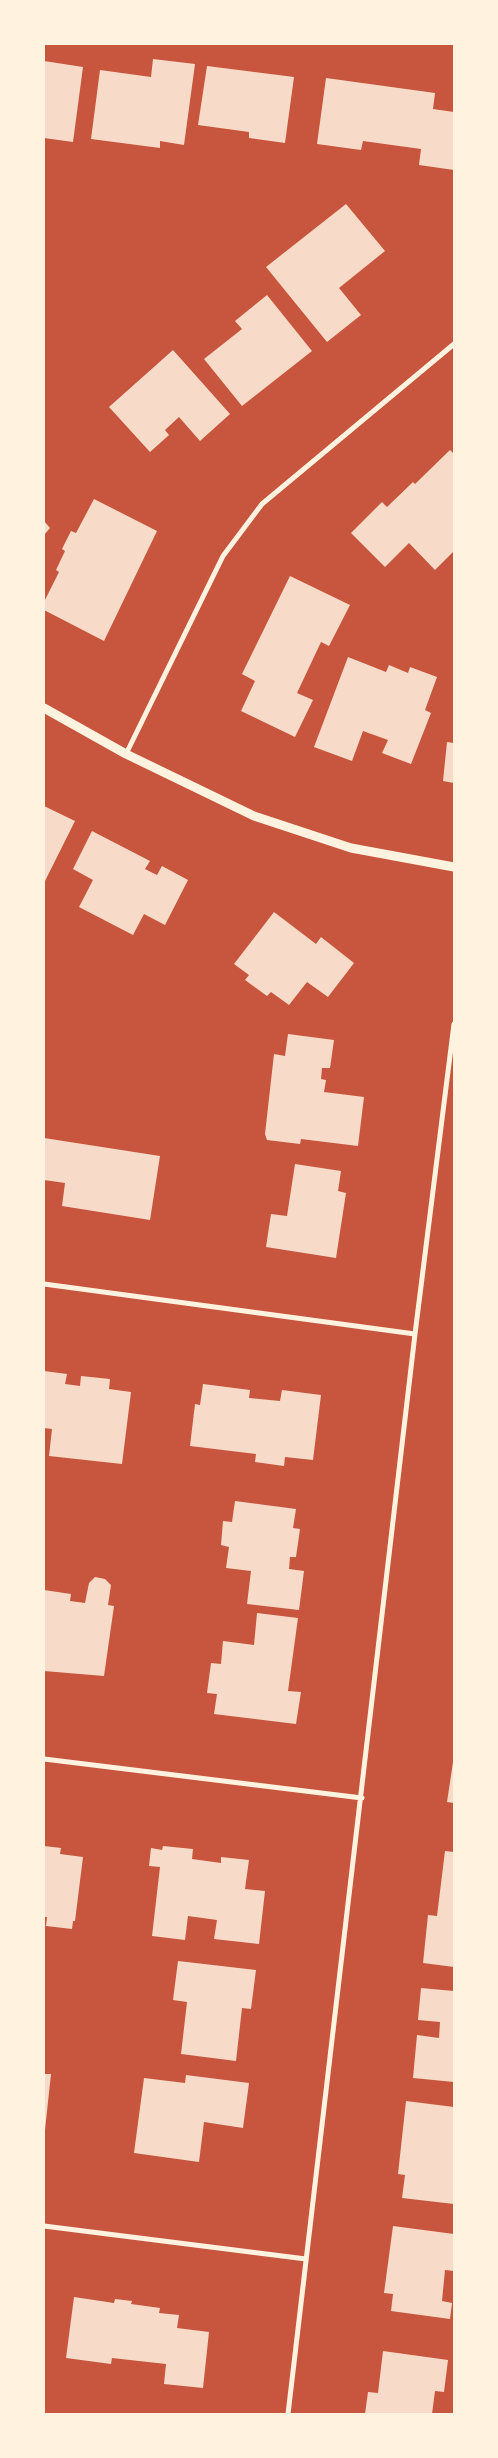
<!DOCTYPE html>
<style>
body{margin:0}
#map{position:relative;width:498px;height:2458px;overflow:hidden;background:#c8553d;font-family:Roboto,sans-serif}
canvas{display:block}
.frame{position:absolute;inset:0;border:45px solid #fff3e0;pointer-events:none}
</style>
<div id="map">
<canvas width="498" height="2458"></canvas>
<div class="frame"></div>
</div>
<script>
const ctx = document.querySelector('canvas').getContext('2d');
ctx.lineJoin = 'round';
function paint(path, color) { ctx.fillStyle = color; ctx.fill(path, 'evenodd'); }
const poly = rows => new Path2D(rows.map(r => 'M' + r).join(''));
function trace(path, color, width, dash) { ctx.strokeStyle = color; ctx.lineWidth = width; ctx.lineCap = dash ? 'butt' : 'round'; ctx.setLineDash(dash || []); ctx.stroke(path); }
const building = poly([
 [153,59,195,64,184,145,160,141,160,148,91,139,100,70,151,77],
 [44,61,83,67,73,142,44,138],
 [207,66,294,77,285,143,249,138,249,132,198,125],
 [326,78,435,93,433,109,454,112,454,170,419,165,421,149,363,141,361,150,317,144],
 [346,204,385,251,339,288,361,315,327,342,266,267],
 [267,295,312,351,242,406,204,359,242,329,235,321],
 [173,350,230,414,200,441,179,417,165,430,169,435,150,452,109,407],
 [450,450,454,454,454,551,435,570,409,543,385,567,351,533,382,502,387,507,413,482,415,484],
 [94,499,157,531,104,641,44,610,44,602,59,572,56,570,65,551,62,549,71,531,76,533],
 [44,521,50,528,44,535],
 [290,576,350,605,329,646,321,642,297,693,313,700,295,737,241,711,255,681,242,674],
 [348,657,386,672,389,665,408,673,410,667,437,677,425,710,431,713,411,764,382,753,388,740,363,731,352,761,314,747],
 [447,742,454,743,454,783,443,781],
 [44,806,75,821,44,883],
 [92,831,150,861,145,869,157,875,162,866,188,880,165,925,144,914,133,935,79,907,93,880,73,869],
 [274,912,316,944,321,937,354,963,328,997,307,982,289,1005,271,992,267,996,245,980,249,975,234,964],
 [288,1034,334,1040,330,1068,322,1068,321,1079,326,1080,324,1092,364,1097,358,1146,301,1139,300,1144,267,1140,265,1134,274,1054,285,1056],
 [44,1138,160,1156,150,1220,62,1206,65,1183,44,1180],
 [295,1164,341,1171,338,1191,346,1193,336,1258,266,1247,271,1214,287,1216],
 [44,1371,67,1374,65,1384,80,1386,81,1376,110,1379,109,1389,131,1392,122,1464,49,1456,52,1429,44,1428],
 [203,1384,250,1390,249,1398,280,1401,282,1390,321,1395,313,1460,285,1457,284,1466,255,1462,256,1454,190,1446,195,1404,200,1405],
 [235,1501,296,1509,293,1528,300,1529,296,1557,290,1557,289,1569,304,1571,299,1610,247,1604,251,1571,226,1568,229,1547,221,1545,223,1521,232,1522],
 [95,1577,105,1579,111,1585,108,1605,114,1606,104,1676,44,1671,44,1590,71,1594,70,1601,85,1603,89,1583],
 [257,1613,298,1618,288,1691,301,1692,296,1724,214,1714,217,1694,207,1693,211,1663,221,1664,223,1641,254,1645],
 [453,1762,454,1763,454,1803,447,1802],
 [44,1846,61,1848,60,1854,83,1857,75,1921,73,1921,72,1929,46,1926,47,1917,44,1917],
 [163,1846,193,1849,192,1859,221,1863,221,1857,249,1860,245,1889,265,1891,259,1944,214,1939,217,1920,188,1916,185,1940,152,1936,160,1867,149,1866,151,1848,162,1850],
 [445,1851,454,1852,454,1967,423,1963,428,1915,437,1916],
 [178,1961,256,1970,251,2009,242,2008,236,2061,181,2054,187,2002,173,2000],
 [421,1988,454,1991,454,2082,413,2078,417,2035,439,2038,440,2022,418,2020],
 [44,2074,51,2074,45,2130,44,2130],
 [186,2075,249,2083,243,2128,204,2122,199,2162,134,2153,144,2078,185,2083],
 [406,2101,454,2107,454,2204,402,2198,405,2175,398,2174],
 [393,2226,454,2234,454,2271,445,2270,442,2301,452,2303,450,2319,391,2311,393,2294,384,2293],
 [74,2297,114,2303,115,2299,132,2301,131,2304,160,2308,159,2313,179,2315,177,2328,209,2332,203,2388,164,2384,166,2364,112,2358,111,2364,66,2358],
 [383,2351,448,2360,444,2392,435,2391,432,2414,365,2414,368,2392,378,2393]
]);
const minor = poly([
 [126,754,223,556,262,504,454,344],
 [44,1284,415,1334],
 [44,1759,362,1798],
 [44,2226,306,2259],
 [288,2414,415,1334,454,1024]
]);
const tertiary = poly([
 [44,708,126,754,254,816,351,848,454,867]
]);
paint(building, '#f7dbc8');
trace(minor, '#fff3e0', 5);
trace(tertiary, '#fff3e0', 9);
</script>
